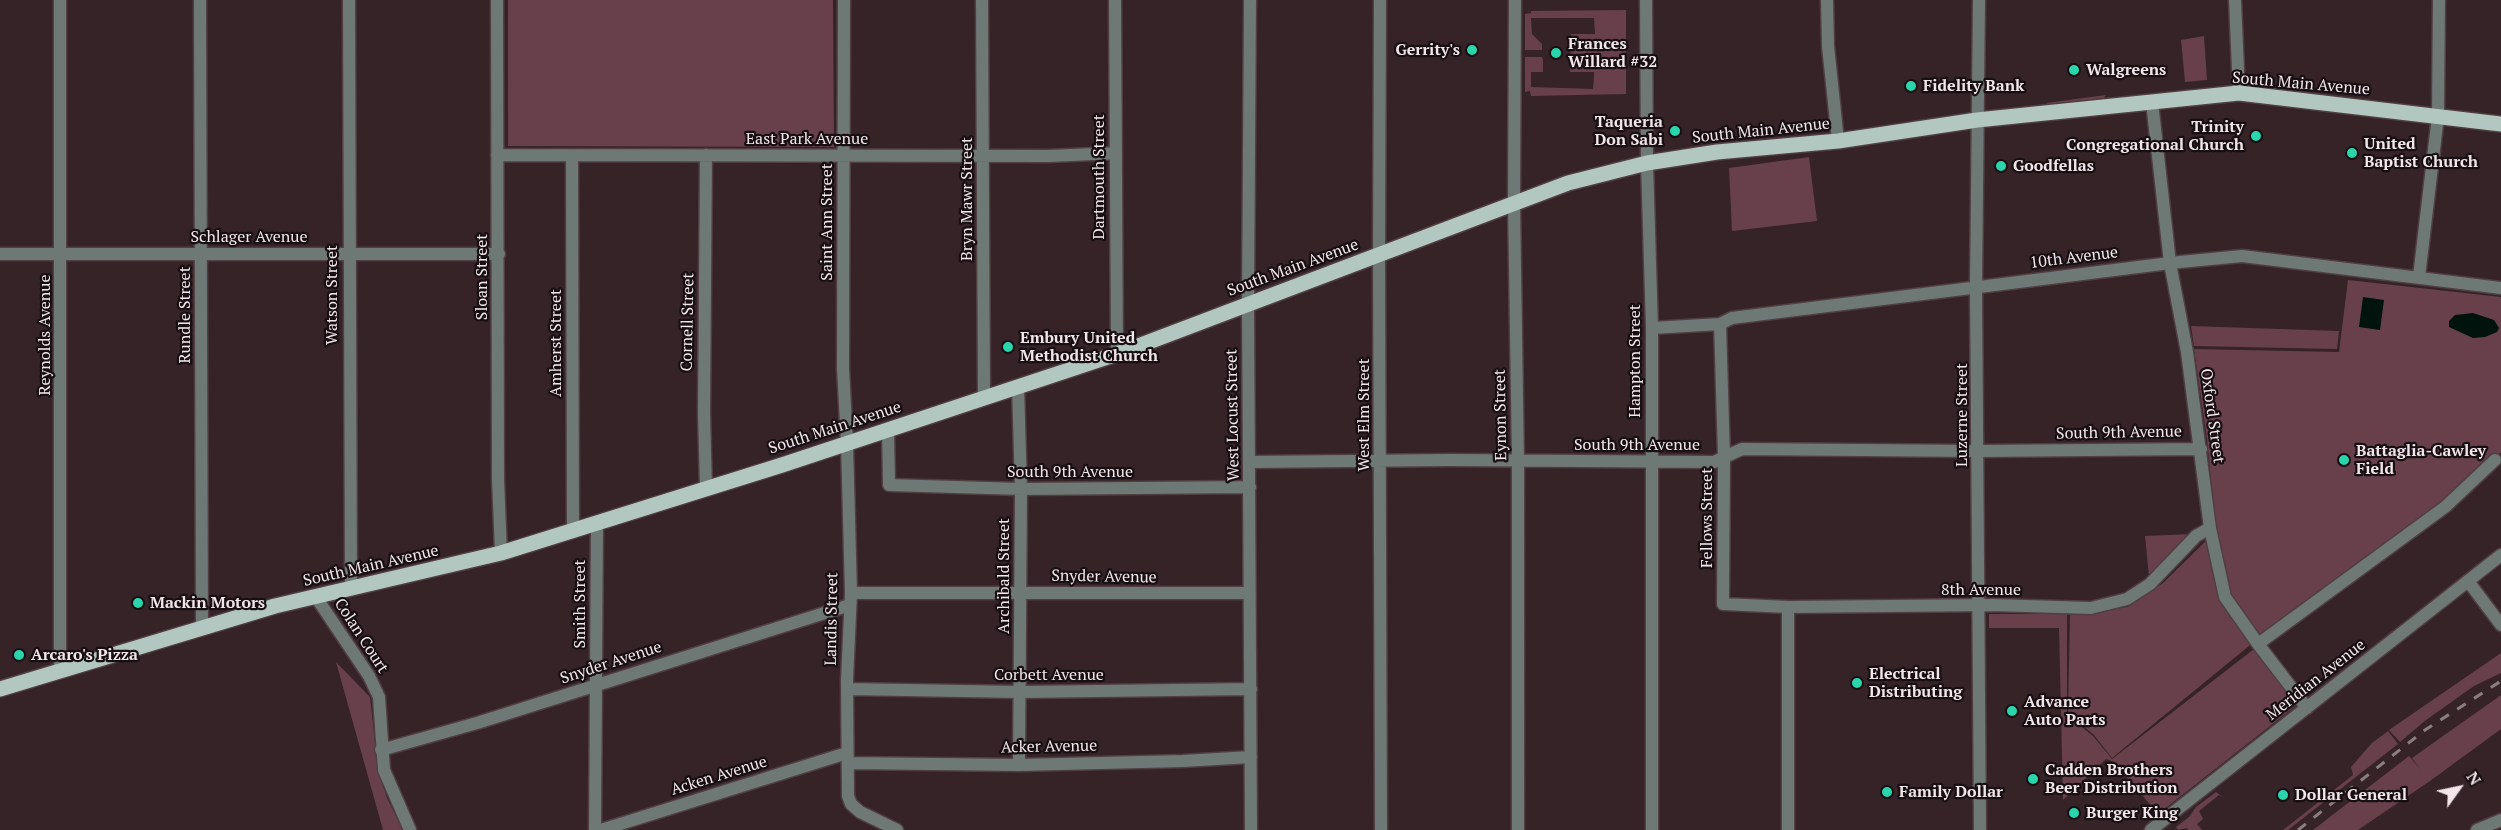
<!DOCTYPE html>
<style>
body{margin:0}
#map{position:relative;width:2501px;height:830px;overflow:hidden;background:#352328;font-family:"PT Serif",serif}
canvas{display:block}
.north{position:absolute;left:2429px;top:758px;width:60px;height:60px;-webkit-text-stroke:4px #170f12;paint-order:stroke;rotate:57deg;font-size:16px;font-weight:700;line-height:24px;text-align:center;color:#f3e6ea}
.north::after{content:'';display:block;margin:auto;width:21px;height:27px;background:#f3e6ea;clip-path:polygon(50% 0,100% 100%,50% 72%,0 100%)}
</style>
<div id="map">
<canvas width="2501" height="830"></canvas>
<div class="north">N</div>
</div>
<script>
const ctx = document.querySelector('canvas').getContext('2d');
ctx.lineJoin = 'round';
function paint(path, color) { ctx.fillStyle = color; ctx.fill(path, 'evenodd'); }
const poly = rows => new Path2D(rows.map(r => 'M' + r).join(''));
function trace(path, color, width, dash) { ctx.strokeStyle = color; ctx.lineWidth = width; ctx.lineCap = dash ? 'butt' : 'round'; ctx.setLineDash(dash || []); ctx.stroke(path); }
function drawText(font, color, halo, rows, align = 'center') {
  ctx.font = font + ' "PT Serif",serif'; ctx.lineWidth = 4.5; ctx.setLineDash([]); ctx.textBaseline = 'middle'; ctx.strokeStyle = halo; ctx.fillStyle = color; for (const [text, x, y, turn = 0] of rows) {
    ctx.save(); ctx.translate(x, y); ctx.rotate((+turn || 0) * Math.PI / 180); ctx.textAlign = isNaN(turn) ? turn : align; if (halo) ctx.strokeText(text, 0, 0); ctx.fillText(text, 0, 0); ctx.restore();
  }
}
const green = poly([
 [508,0,833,0,834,147,508,146],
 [1626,10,1626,94,1531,96,1530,91,1525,92,1525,57,1542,57,1543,60,1543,72,1531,72,1531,87,1593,89,1594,77,1594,72,1570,72,1571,34,1595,34,1594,18,1531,18,1532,34,1542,44,1542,50,1525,50,1525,14,1531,13,1531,11],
 [2204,36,2207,80,2185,82,2181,40],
 [2106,95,2104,98,2050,105,2046,103],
 [1809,157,1817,221,1732,231,1729,168],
 [2348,280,2501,297,2501,453,2493,456,2444,501,2260,637,2112,758,2094,735,2068,713,2070,615,2128,607,2163,583,2216,531,2207,439,2194,349,2339,352],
 [2191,326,2339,331,2337,349,2194,346],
 [2193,534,2151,576,2149,576,2145,536],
 [1989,614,2067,614,2067,715,2093,736,2112,759,2254,649,2298,704,2158,814,2114,762,2106,759,2063,800,2059,628,1989,628],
 [2501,653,2501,673,2474,686,2426,720,2400,742,2389,730],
 [336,662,370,697,378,769,387,798,403,830,383,830],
 [2501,695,2501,729,2430,781,2358,830,2313,830,2409,756,2421,770,2412,758],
 [2388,731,2398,744,2288,830,2283,830,2353,775,2351,767,2372,743],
 [2216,792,2224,798,2219,795,2199,811,2203,819,2197,824,2202,830,2188,830,2187,828,2178,830,2176,827,2189,817,2196,807]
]);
const water = poly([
 [2363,297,2384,300,2380,330,2359,327],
 [2473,313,2494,320,2499,328,2497,332,2485,337,2473,338,2449,327,2449,321,2455,315]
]);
const minor = poly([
 [60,0,60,670],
 [200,0,202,629],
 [349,0,351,589],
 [497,0,498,479,501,553],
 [844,0,843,368,847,443,851,593,847,680,848,796,851,804,860,812,897,830],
 [982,0,984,397],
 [1115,0,1117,354],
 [1250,0,1248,303,1251,830],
 [1380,0,1379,256,1381,830],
 [1515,0,1514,202,1518,462,1518,830],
 [1646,0,1647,163,1652,328,1652,830],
 [1827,0,1828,46,1838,141],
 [1979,0,1976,287,1980,830],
 [2235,0,2239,93],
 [2152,102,2170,263,2187,352,2210,528,2225,597,2258,644,2307,708],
 [497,155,1049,156,1116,153],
 [706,155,704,413,706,489],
 [572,156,573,530],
 [0,254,499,254],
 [2419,277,2438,116,2439,0],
 [1720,324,1724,456,1723,604,1788,607,1993,605,2091,608,2127,599,2150,584,2196,536,2210,528],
 [1652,328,1720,324,1732,318,2170,263,2242,256,2501,288],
 [1018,386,1021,489,1019,765],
 [888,429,889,485,1021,489,1250,487],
 [1249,462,1450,460,1714,462,1742,449,1978,451,2201,449],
 [2468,581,2501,625],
 [851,593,1249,593],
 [316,597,369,676,379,697,384,770,410,830],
 [2258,644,2445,507,2495,460],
 [848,689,1020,692,1251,689],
 [381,750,477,723,850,605],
 [848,763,1019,765,1183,761,1251,757],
 [595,830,597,523],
 [601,830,847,753],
 [1788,830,1788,607],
 [2151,830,2501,555],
 [2477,830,2501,820]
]);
const major = poly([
 [0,689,275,606,501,553,782,465,1117,354,1568,183,1647,163,1717,152,1838,141,1977,120,2239,93,2501,124]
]);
const rail = poly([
 [2298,830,2425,730,2501,681]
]);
const markers = [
 [1472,50,6,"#2ad5ac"],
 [1556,53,6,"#2ad5ac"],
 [2074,70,6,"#2ad5ac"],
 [1911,86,6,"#2ad5ac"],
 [1675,131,6,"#2ad5ac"],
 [2256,136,6,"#2ad5ac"],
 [2352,153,6,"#2ad5ac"],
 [2001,166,6,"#2ad5ac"],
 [1008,347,6,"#2ad5ac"],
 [2344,460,6,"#2ad5ac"],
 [138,603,6,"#2ad5ac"],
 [19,655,6,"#2ad5ac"],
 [1857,683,6,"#2ad5ac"],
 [2012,711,6,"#2ad5ac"],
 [2033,779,6,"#2ad5ac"],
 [1887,792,6,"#2ad5ac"],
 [2283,795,6,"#2ad5ac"],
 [2074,813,6,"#2ad5ac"]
];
const poiNames = [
 ["Frances",1568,44],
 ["Willard #32",1568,62],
 ["Gerrity's",1460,50,"right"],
 ["Walgreens",2086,70],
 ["Fidelity Bank",1923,86],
 ["Taqueria",1663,122,"right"],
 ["Don Sabi",1663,140,"right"],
 ["Trinity",2244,127,"right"],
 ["Congregational Church",2244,145,"right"],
 ["United",2364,144],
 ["Baptist Church",2364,162],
 ["Goodfellas",2013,166],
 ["Embury United",1020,338],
 ["Methodist Church",1020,356],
 ["Battaglia-Cawley",2356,451],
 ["Field",2356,469],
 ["Mackin Motors",150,603],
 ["Arcaro's Pizza",31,655],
 ["Electrical",1869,674],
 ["Distributing",1869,692],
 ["Advance",2024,702],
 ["Auto Parts",2024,720],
 ["Cadden Brothers",2045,770],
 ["Beer Distribution",2045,788],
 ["Family Dollar",1899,792],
 ["Dollar General",2295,795],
 ["Burger King",2086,813]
];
const streetNames = [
 ["South Main Avenue",2301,84,5],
 ["South Main Avenue",1761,131,-6],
 ["East Park Avenue",807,139],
 ["Dartmouth Street",1099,177,-90],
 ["Bryn Mawr Street",967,199,-90],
 ["Saint Ann Street",827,222,-90],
 ["Schlager Avenue",249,237],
 ["10th Avenue",2074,258,-7],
 ["South Main Avenue",1293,268,-20],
 ["Sloan Street",482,277,-90],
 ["Watson Street",332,295,-90],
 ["Rundle Street",185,315,-90],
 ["Cornell Street",688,322,-89],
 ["Reynolds Avenue",45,335,-90],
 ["Amherst Street",556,343,-90],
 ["Hampton Street",1635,361,-90],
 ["West Locust Street",1233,415,-91],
 ["West Elm Street",1364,415,-90],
 ["Eynon Street",1501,415,-91],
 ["Luzerne Street",1962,415,-90],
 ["Oxford Street",2212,416,82],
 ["South Main Avenue",835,428,-18],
 ["South 9th Avenue",2119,433,-1],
 ["South 9th Avenue",1637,445],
 ["South 9th Avenue",1070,472],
 ["Fellows Street",1707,518,-90],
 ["South Main Avenue",371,566,-13],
 ["Archibald Street",1004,576,-90],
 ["Snyder Avenue",1104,577,1],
 ["8th Avenue",1981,590],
 ["Smith Street",580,604,-90],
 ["Landis Street",832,619,-89],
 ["Colan Court",361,636,57],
 ["Snyder Avenue",611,663,-18],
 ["Corbett Avenue",1049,675],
 ["Meridian Avenue",2316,680,-38],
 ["Acker Avenue",1049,747,-1],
 ["Acken Avenue",719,776,-17]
];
paint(green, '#67404c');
paint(water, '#00130c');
trace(minor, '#503e43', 15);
trace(major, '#503e43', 18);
trace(minor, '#6e7874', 12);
trace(major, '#b2c7bf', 15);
trace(rail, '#8c7d81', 3, [10, 10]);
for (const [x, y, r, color] of markers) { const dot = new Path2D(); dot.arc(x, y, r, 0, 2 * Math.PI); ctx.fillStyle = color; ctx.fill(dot); trace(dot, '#170f12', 2); }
drawText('bold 16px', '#f3e6ea', '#170f12', poiNames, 'left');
drawText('16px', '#f3e6ea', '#170f12', streetNames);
</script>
